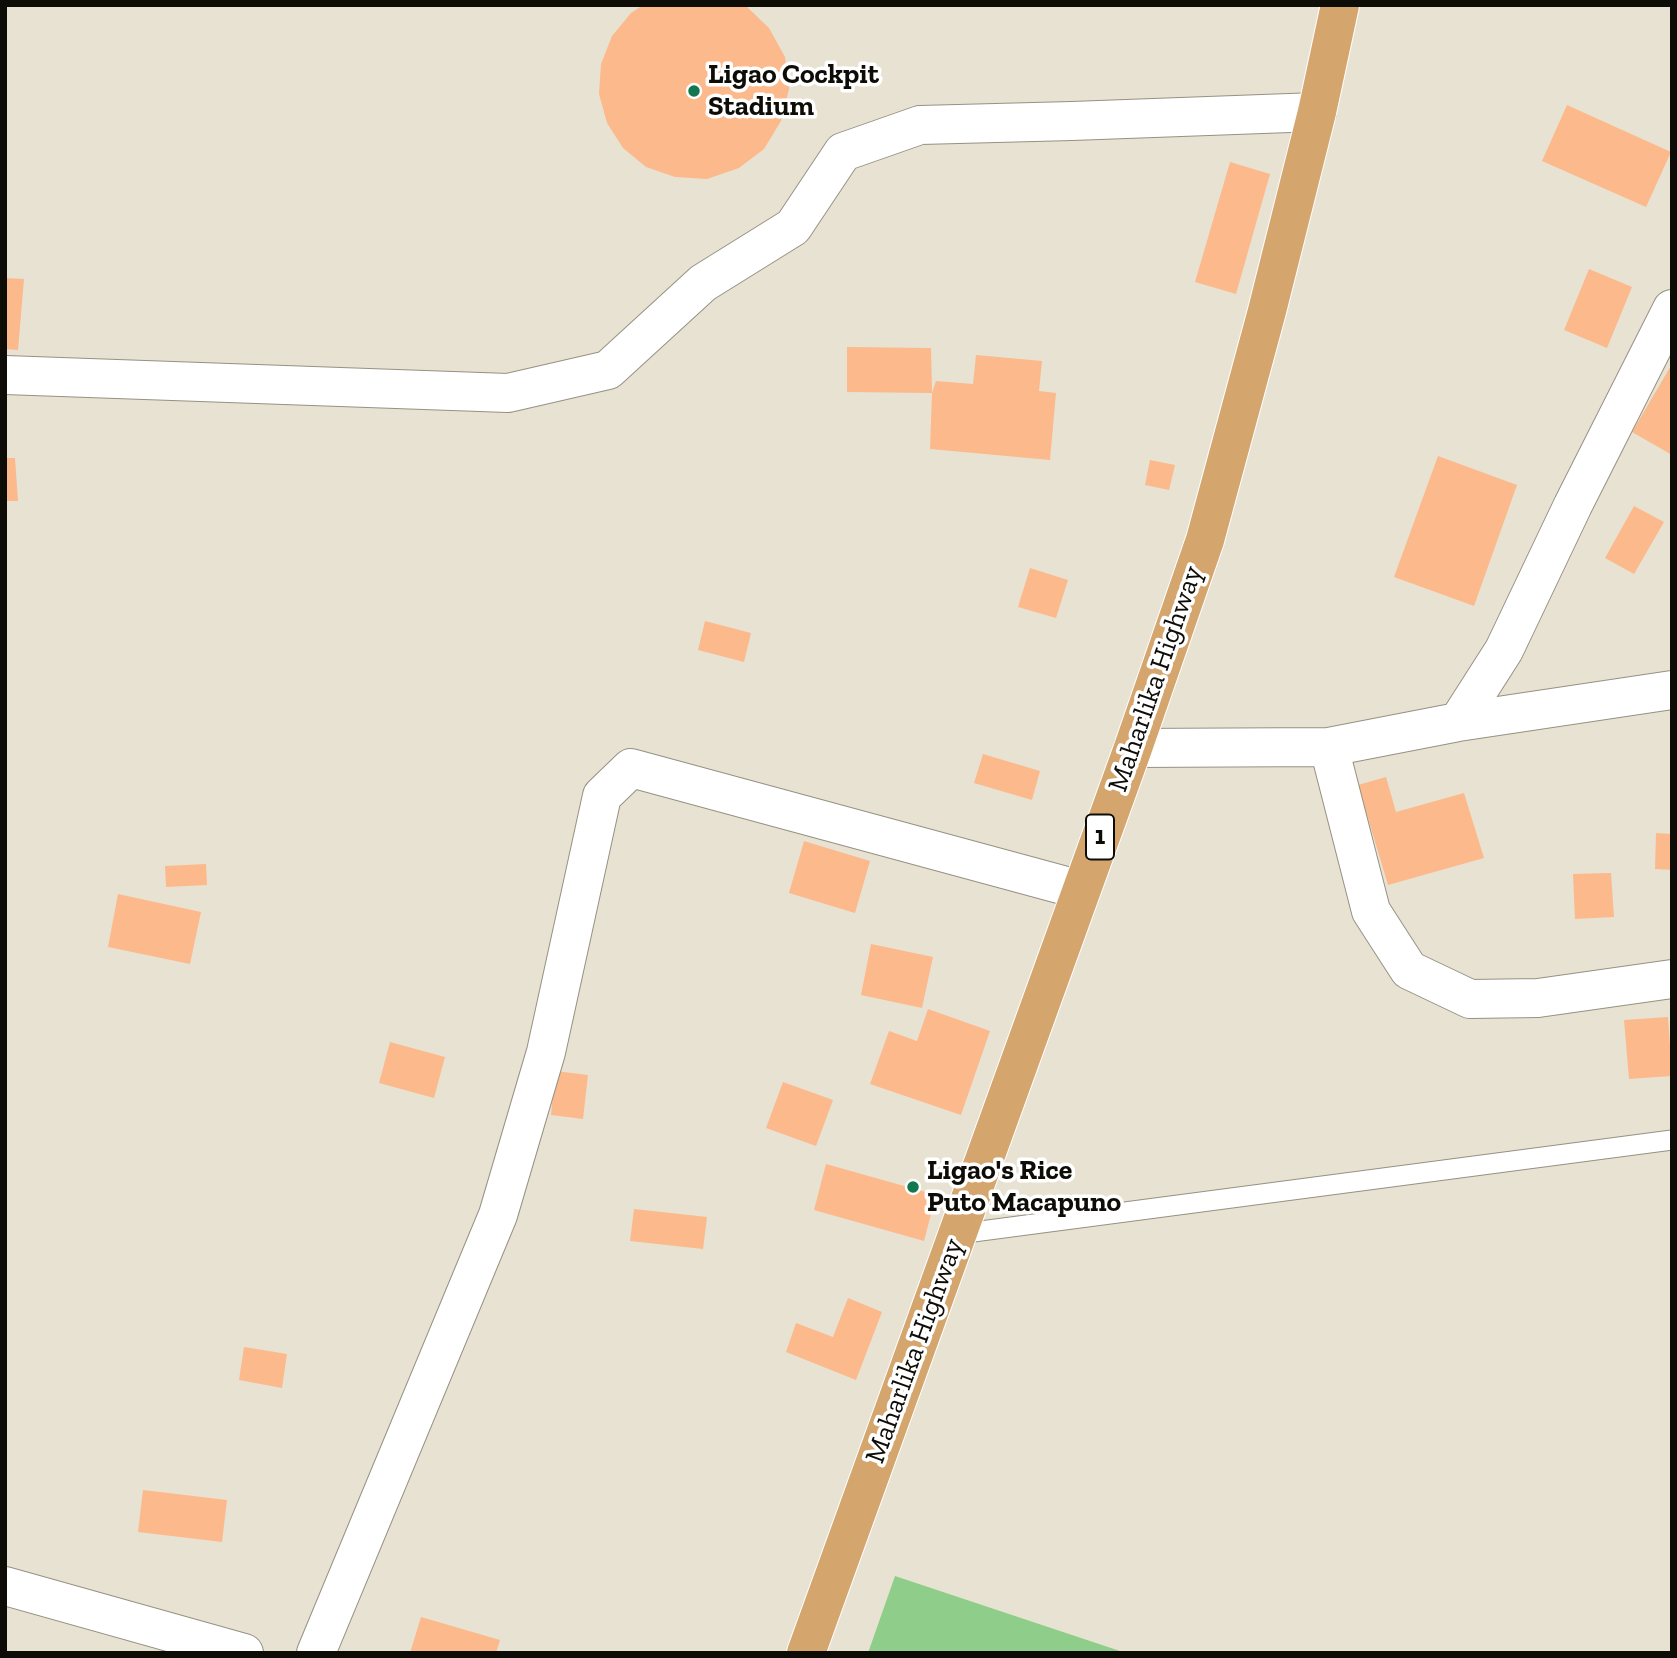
<!DOCTYPE html>
<style>
body{margin:0}
#map{position:relative;width:1677px;height:1658px;overflow:hidden;background:#e8e2d3;font-family:"Zilla Slab",serif}
canvas{display:block}
.frame{position:absolute;inset:0;border:7px solid #0e0c07;pointer-events:none}
</style>
<div id="map">
<canvas width="1677" height="1658"></canvas>
<div class="frame"></div>
</div>
<script>
const ctx = document.querySelector('canvas').getContext('2d');
ctx.lineJoin = 'round';
function paint(path, color) { ctx.fillStyle = color; ctx.fill(path, 'evenodd'); }
const poly = rows => new Path2D(rows.map(r => 'M' + r).join(''));
function trace(path, color, width, dash) { ctx.strokeStyle = color; ctx.lineWidth = width; ctx.lineCap = dash ? 'butt' : 'round'; ctx.setLineDash(dash || []); ctx.stroke(path); }
function drawText(font, color, halo, rows, align = 'center') {
  ctx.font = font + ' "Zilla Slab",serif'; ctx.lineWidth = 7; ctx.setLineDash([]); ctx.textBaseline = 'middle'; ctx.strokeStyle = halo; ctx.fillStyle = color; for (const [text, x, y, turn = 0] of rows) {
    ctx.save(); ctx.translate(x, y); ctx.rotate((+turn || 0) * Math.PI / 180); ctx.textAlign = isNaN(turn) ? turn : align; if (halo) ctx.strokeText(text, 0, 0); ctx.fillText(text, 0, 0); ctx.restore();
  }
}
const green = poly([
 [895,1576,1126,1653,868,1653]
]);
const building = poly([
 [643,5,745,5,769,28,785,57,789,89,781,121,764,149,739,168,707,179,675,177,646,167,623,148,607,123,599,94,601,64,612,36,631,13],
 [1567,105,1671,152,1646,207,1542,161],
 [1230,162,1270,174,1236,294,1195,282],
 [1589,269,1632,287,1607,348,1564,330],
 [5,278,24,279,18,350,5,349],
 [847,347,931,348,932,393,936,381,973,384,976,355,1042,361,1039,391,1056,393,1050,460,930,449,932,393,847,392],
 [1672,364,1672,455,1632,432],
 [1438,456,1517,485,1474,606,1394,577],
 [5,458,15,458,18,501,5,501],
 [1150,460,1175,465,1169,490,1145,485],
 [1634,506,1664,522,1634,574,1605,558],
 [1030,568,1068,580,1056,618,1018,607],
 [705,621,751,633,744,662,698,650],
 [983,754,1040,771,1032,800,974,783],
 [1386,777,1396,812,1464,793,1484,858,1388,885,1358,785],
 [1656,833,1672,834,1672,870,1655,869],
 [804,841,870,861,855,913,789,893],
 [206,864,207,885,166,887,165,866],
 [1611,873,1614,917,1575,919,1573,874],
 [118,894,201,912,190,964,108,947],
 [871,944,933,957,922,1008,861,995],
 [928,1009,990,1031,961,1115,870,1084,889,1031,917,1041],
 [1668,1017,1672,1076,1629,1079,1624,1020],
 [390,1042,445,1057,434,1098,379,1083],
 [555,1071,588,1075,583,1119,551,1115],
 [783,1082,833,1100,816,1146,766,1128],
 [826,1164,936,1195,924,1241,814,1210],
 [634,1209,707,1217,703,1249,630,1241],
 [848,1298,882,1312,856,1380,786,1352,796,1323,833,1337],
 [244,1347,287,1354,282,1388,239,1380],
 [143,1490,227,1500,222,1542,138,1532],
 [421,1617,500,1640,496,1653,410,1653]
]);
const service = poly([
 [958,1234,1672,1140]
]);
const minor = poly([
 [5,375,508,393,608,370,703,283,793,227,843,152,920,125,1072,121,1317,112],
 [1458,722,1504,650,1573,505,1672,309],
 [1329,747,1371,911,1409,970,1470,999,1538,998,1672,979],
 [1133,748,1329,747,1458,722,1672,690],
 [5,1586,244,1653],
 [316,1653,498,1215,546,1052,602,796,631,768,1081,890]
]);
const trunk = poly([
 [806,1653,1133,748,1205,540,1267,311,1317,112,1340,5]
]);
const markers = [
 [694,91,7,"#137850"],
 [913,1187,7,"#137850"]
];
const shields = [
 [1100,837,28]
];
const shieldNames = [
 ["1",1100,837]
];
const poiNames = [
 ["Ligao Cockpit",708,75],
 ["Stadium",708,107],
 ["Ligao's Rice",927,1171],
 ["Puto Macapuno",927,1203]
];
const streetNames = [
 ["Maharlika Highway",1156,679,-71],
 ["Maharlika Highway",915,1351,-70]
];
paint(green, '#8fce8a');
paint(building, '#fcb98c');
trace(service, '#969183', 21);
trace(minor, '#969183', 40);
trace(trunk, '#fff', 40);
trace(service, '#fff', 19);
trace(minor, '#fff', 38);
trace(trunk, '#d4a66e', 38);
for (const [x, y, r, color] of markers) { const dot = new Path2D(); dot.arc(x, y, r, 0, 2 * Math.PI); ctx.fillStyle = color; ctx.fill(dot); trace(dot, '#fff', 2.5); }
for (const [x, y, w] of shields) { const box = new Path2D(); box.roundRect(x - w / 2, y - 22.5, w, 45, 5); ctx.fillStyle = '#fff'; ctx.fill(box); trace(box, '#0e0c07', 2); }
drawText('bold 26px', '#0e0c07', null, shieldNames);
drawText('bold 28px', '#0e0c07', '#fff', poiNames, 'left');
drawText('28px', '#0e0c07', '#fff', streetNames);
</script>
